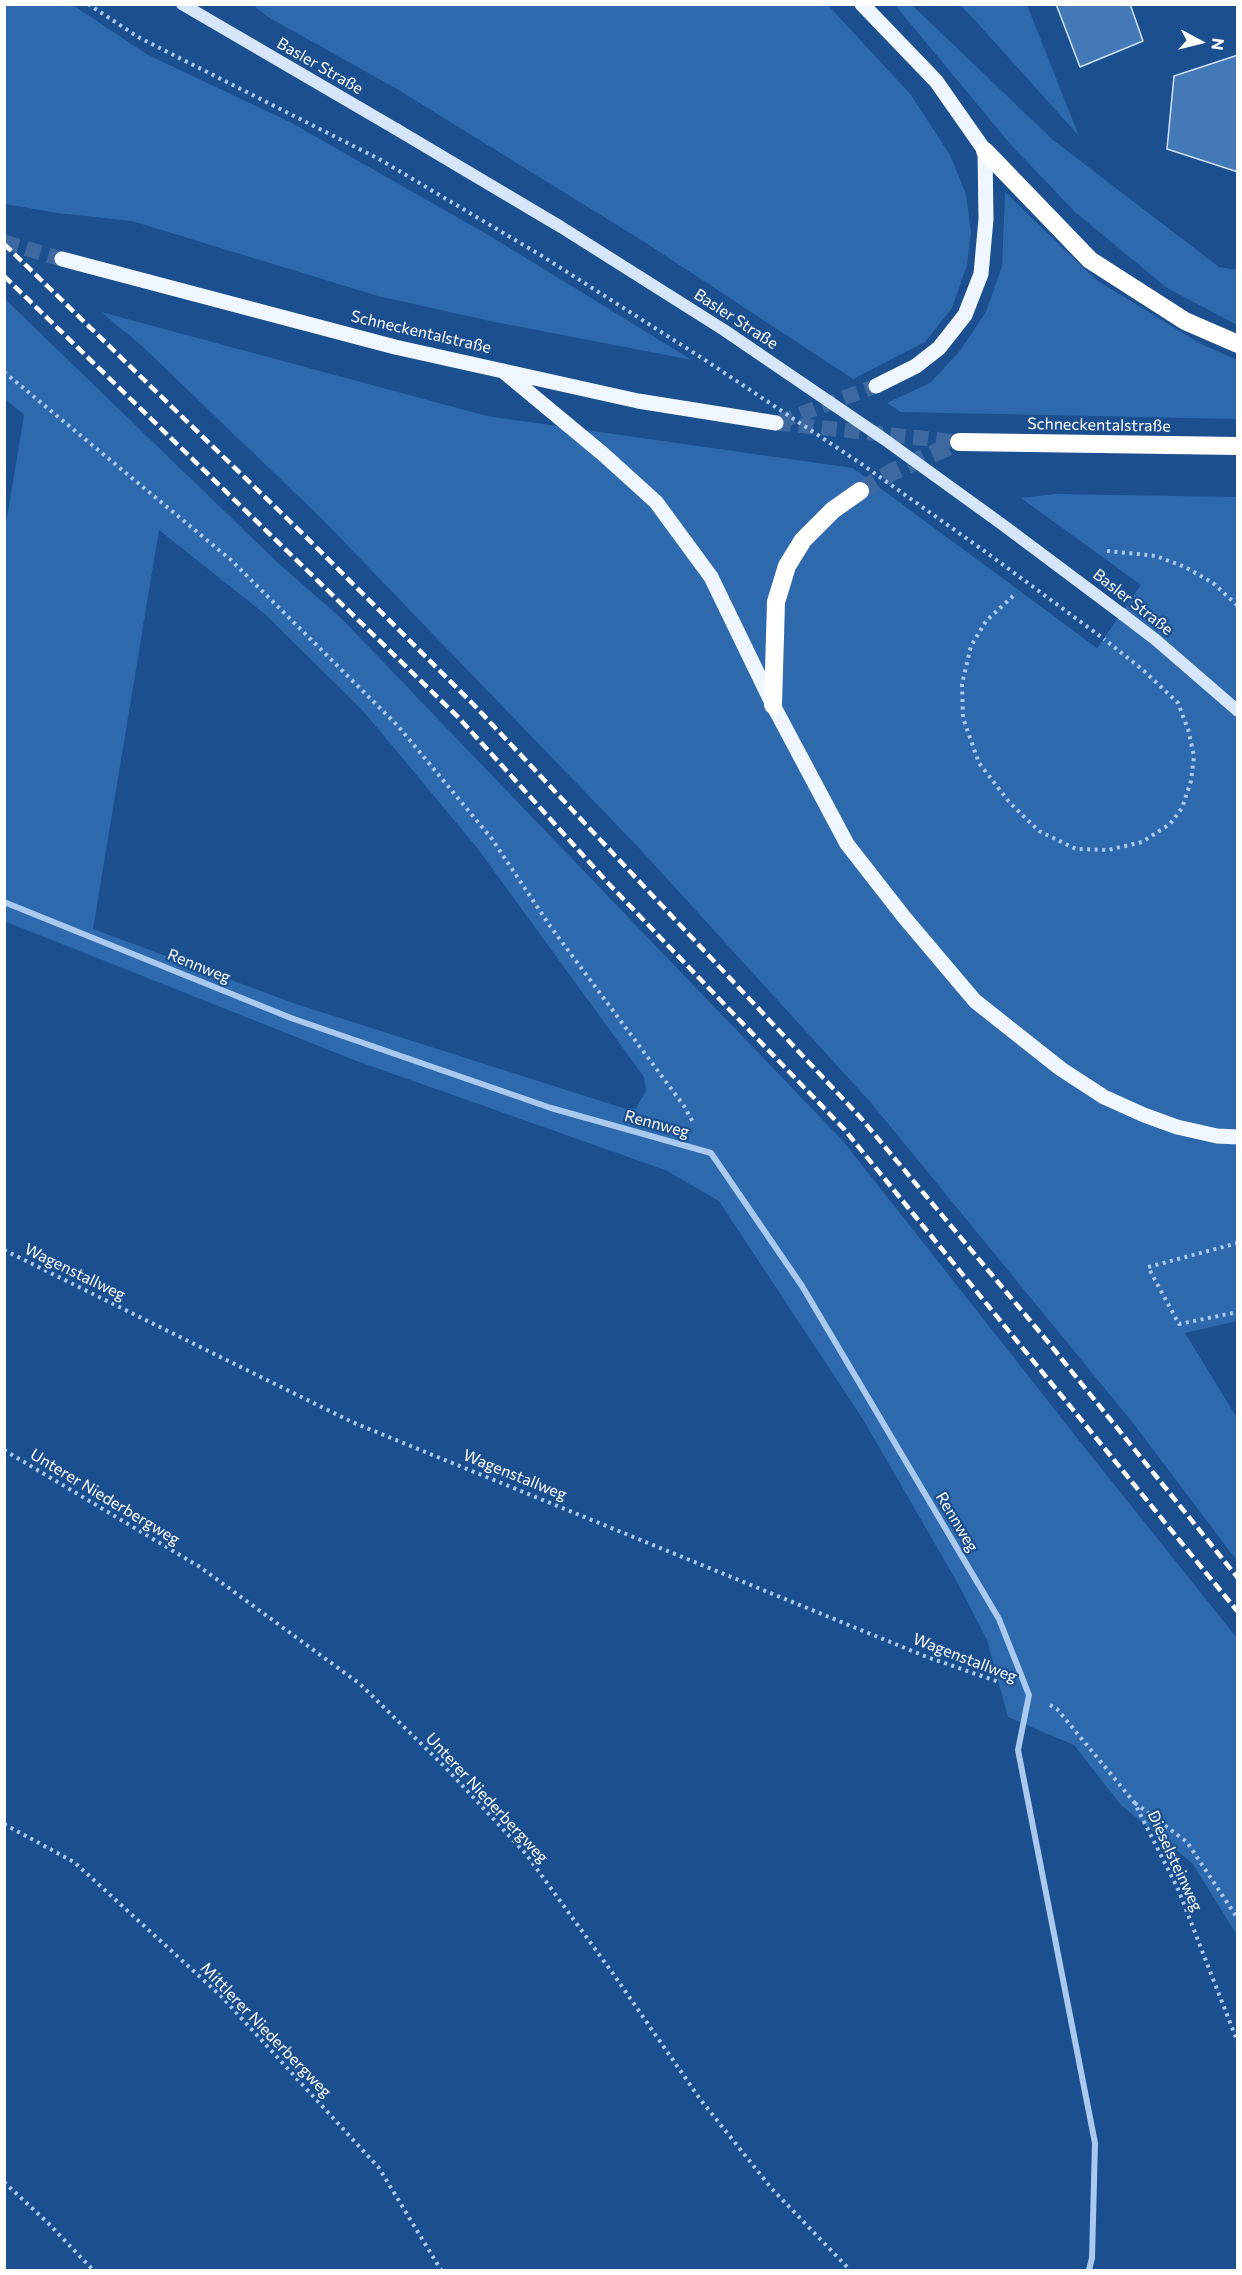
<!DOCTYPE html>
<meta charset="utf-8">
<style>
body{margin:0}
#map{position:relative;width:1242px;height:2275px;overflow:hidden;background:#1b4f8f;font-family:Commissioner,sans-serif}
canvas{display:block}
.frame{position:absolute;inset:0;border:6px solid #fff;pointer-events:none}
.north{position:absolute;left:1170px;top:12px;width:60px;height:60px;-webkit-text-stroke:4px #1b4f8f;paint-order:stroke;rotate:97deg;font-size:16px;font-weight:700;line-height:24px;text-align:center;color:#fff}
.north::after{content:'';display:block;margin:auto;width:21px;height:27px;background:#fff;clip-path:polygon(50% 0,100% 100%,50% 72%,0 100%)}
</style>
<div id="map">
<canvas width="1242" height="2275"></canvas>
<div class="frame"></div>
<div class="north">N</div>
</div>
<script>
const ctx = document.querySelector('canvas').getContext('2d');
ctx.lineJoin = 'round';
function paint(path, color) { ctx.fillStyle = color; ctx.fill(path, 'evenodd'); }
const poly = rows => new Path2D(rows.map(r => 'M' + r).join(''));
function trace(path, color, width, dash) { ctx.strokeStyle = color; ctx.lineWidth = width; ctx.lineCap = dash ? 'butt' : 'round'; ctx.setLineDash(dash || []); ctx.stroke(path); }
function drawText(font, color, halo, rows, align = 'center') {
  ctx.font = font + ' Commissioner,sans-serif'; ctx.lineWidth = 4.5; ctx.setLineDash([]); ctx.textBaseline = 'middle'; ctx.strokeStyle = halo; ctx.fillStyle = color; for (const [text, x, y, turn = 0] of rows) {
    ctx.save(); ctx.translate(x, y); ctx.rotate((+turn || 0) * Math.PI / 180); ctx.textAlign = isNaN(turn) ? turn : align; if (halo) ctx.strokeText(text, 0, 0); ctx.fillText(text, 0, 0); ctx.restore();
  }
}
const green = poly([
 [4,5,73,5,148,55,290,122,490,236,692,360,490,321,378,296,132,221,57,213,5,204],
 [253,5,828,5,911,95,950,155,966,194,971,233,967,265,952,308,925,342,853,379,646,243,397,89,268,17],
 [895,5,912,5,1053,140,1219,267,1237,270,1237,325,1167,288,1075,212,1011,145],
 [960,5,1027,5,1079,136,972,17],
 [1005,192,1095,279,1199,343,1237,360,1237,419,901,412,887,403,930,383,959,352,986,312,1002,266],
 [5,299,278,563,340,617,843,1141,1089,1453,1237,1638,1237,1935,1192,1863,1121,1805,1074,1745,1008,1717,987,1640,957,1582,864,1421,719,1201,665,1170,354,1060,4,921,4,535,24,415,5,399],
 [159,530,266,615,362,710,395,749,478,849,644,1077,646,1091,636,1108,626,1109,296,1004,93,929],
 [101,312,487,416,853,468,1097,648,1141,585,1021,498,1054,494,1237,497,1237,1321,1185,1333,1237,1418,1237,1561,1133,1423,872,1104,640,849,321,518,142,346]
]);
const building = poly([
 [1056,4,1130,4,1143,41,1080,67,1056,4],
 [1238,55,1238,172,1167,149,1174,76,1238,55]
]);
const primaryTunnel = poly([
 [4,242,62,259],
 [779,422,876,386],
 [776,423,959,442]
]);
const highwayTunnel = poly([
 [860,491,892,472,959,442]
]);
const path = poly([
 [88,4,138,37,379,159],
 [4,372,231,560,398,726,492,839,550,926,684,1106,694,1124],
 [1107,551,1156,556,1185,567,1213,583,1238,606],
 [1013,596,986,621,971,646,962,684,963,718,979,763,1010,803,1039,831,1076,849,1108,850,1142,842,1170,824,1182,808,1191,781,1194,756,1188,729,1178,703,1143,670,1104,639],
 [1238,1243,1148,1267,1179,1324,1238,1312],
 [4,1250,352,1422,927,1657,999,1682],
 [4,1450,200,1567,360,1684,446,1768,526,1854,614,1975,700,2099,772,2189,850,2270],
 [1050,1705,1057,1709,1134,1802,1178,1889,1238,2043],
 [1135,1803,1187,1842,1238,1919],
 [4,1824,74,1862,221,1996,379,2168,441,2270],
 [4,2182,48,2223,93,2270]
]);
const street = poly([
 [4,902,291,1018,551,1108,711,1153,802,1286,999,1619,1029,1695,1018,1750,1095,2143,1092,2258,1089,2270]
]);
const secondary = poly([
 [182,4,396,129],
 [1122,614,1156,640,1238,711]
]);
const primary = poly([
 [862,4,936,81,985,151,986,219,981,274,965,315,939,348,916,366,876,386],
 [62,259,395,347,638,401,776,423],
 [503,371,603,454,656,502,711,577,773,705,847,844,904,917,975,1001,1061,1069,1104,1097,1144,1115,1177,1127,1217,1136,1238,1137]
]);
const highway = poly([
 [985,151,1090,260,1185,321,1238,344],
 [959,442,1238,446],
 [773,705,776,602,787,566,803,540,833,510,860,491]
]);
const rail = poly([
 [4,244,305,536,473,704,860,1117,1048,1342,1238,1578],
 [4,276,459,718,608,883,844,1129,1238,1612]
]);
const pathBridge = poly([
 [379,159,542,256,702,358,860,463,983,550,1104,639]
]);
const secondaryBridge = poly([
 [396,129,561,227,724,330,884,439,1003,525,1122,614]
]);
const streetNames = [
 ["Basler Straße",320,66,30],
 ["Basler Straße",736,319,33],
 ["Schneckentalstraße",421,332,13],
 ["Schneckentalstraße",1099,425,1],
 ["Basler Straße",1133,602,38],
 ["Rennweg",199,966,22],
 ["Rennweg",657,1124,15],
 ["Wagenstallweg",75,1272,26],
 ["Wagenstallweg",515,1475,22],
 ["Unterer Niederbergweg",105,1497,31],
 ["Rennweg",957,1522,59],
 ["Wagenstallweg",965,1658,21],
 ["Unterer Niederbergweg",487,1798,47],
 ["Dieselsteinweg",1175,1861,65],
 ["Mittlerer Niederbergweg",266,2030,46]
];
paint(green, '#2e69ad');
paint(building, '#4478b7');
trace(building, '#cfe3fa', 1.5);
trace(primaryTunnel, '#3d69a0', 15, [15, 8]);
trace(highwayTunnel, '#3d69a0', 18, [18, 9]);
trace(path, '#a9c9ee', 4, [3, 4.5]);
trace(street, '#a9c9ee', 6);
trace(secondary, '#d6e6fa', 12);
trace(primary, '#f0f6ff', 15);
trace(highway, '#fff', 18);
trace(rail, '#fff', 4.5, [10, 4.5]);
trace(pathBridge, '#a9c9ee', 4, [3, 4.5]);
trace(secondaryBridge, '#d6e6fa', 12);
drawText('16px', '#fff', '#1b4f8f', streetNames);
</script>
